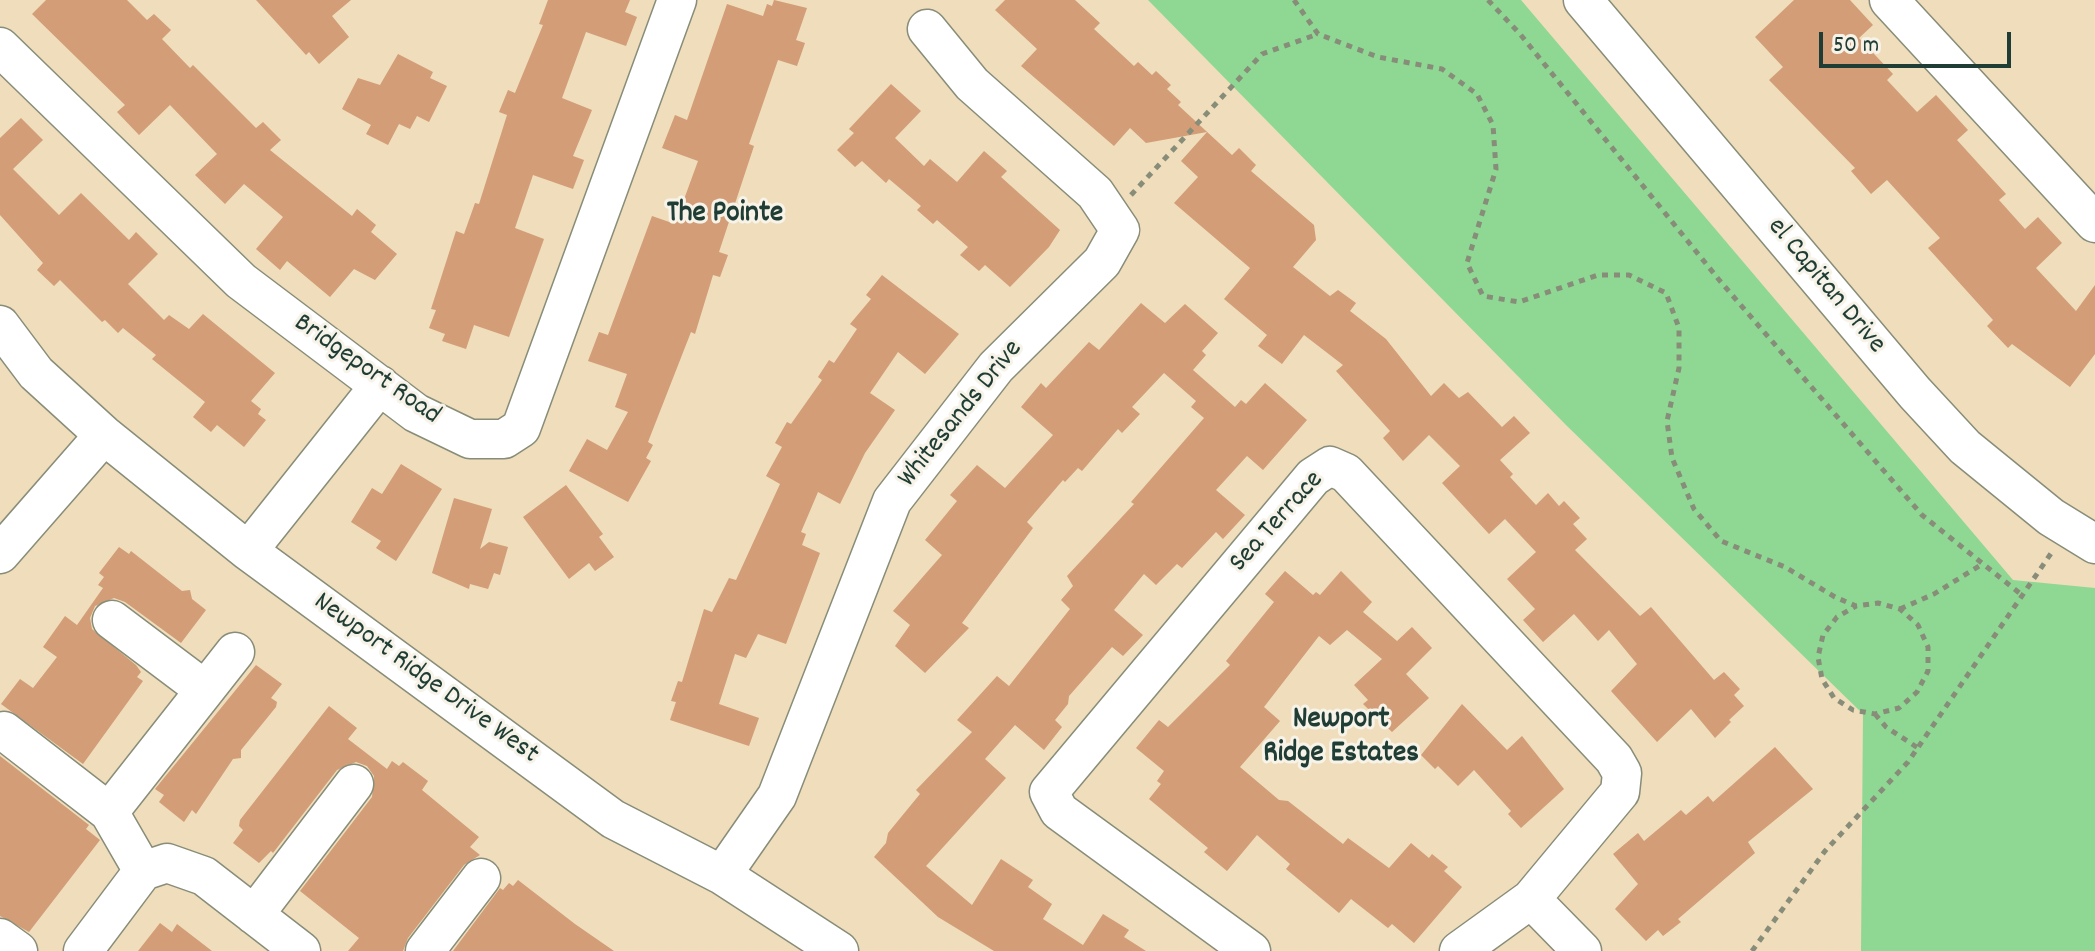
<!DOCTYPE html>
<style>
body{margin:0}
#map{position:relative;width:2095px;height:951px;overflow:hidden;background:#efddbb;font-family:Dekko,sans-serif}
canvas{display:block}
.scale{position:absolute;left:1819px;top:32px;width:192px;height:36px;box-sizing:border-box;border:4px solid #1f3d34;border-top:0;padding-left:10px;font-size:24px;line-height:28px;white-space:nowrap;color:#1f3d34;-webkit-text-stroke:6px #f7f3e8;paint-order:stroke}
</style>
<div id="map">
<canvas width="2095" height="951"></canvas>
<div class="scale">50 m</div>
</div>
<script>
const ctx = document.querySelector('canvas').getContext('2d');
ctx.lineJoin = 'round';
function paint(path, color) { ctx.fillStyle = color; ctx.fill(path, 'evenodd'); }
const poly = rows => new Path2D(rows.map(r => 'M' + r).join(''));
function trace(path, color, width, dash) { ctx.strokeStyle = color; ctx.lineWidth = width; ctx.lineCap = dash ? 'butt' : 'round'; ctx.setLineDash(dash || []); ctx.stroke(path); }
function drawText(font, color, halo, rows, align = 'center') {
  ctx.font = font + ' Dekko,sans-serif'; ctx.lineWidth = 6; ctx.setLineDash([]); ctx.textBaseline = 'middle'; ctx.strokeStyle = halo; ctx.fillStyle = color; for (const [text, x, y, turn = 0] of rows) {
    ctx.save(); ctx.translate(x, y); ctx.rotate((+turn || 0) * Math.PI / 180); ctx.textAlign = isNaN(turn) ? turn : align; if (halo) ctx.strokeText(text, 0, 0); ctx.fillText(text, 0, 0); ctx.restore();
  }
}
const green = poly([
 [1148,0,1521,0,2013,580,2095,588,2095,951,1861,951,1863,714,1566,425]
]);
const building = poly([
 [46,0,127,0,147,20,154,14,171,30,162,39,190,68,193,65,256,128,263,122,281,140,270,150,352,216,357,209,376,225,371,232,397,254,375,280,354,269,330,297,287,261,280,270,256,249,283,217,244,184,225,204,195,175,217,154,170,105,139,135,117,112,125,105,32,14],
 [256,0,351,0,332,16,349,37,319,64,309,52,306,55],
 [548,0,630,0,625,12,637,17,626,46,586,32,562,98,592,110,573,156,584,160,573,189,533,175,515,228,544,239,509,337,474,325,466,349,442,341,445,334,429,328,436,310,431,309,456,231,464,234,475,203,479,204,507,115,499,112,508,90,515,93,543,25,539,24],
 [774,0,807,8,796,40,805,43,797,66,778,60,749,144,754,146,719,252,728,255,720,277,713,275,695,334,691,332,648,442,653,445,646,458,651,461,628,502,569,471,587,439,607,450,628,412,615,407,627,374,588,361,599,332,608,335,652,216,675,224,698,161,662,148,675,115,687,120,727,4,763,16,767,4,772,6],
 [1005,0,1075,0,1100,23,1094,29,1134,66,1138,62,1152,75,1156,71,1171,85,1167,89,1181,102,1178,105,1232,155,1239,148,1256,165,1251,171,1314,225,1316,240,1293,267,1330,296,1338,290,1356,303,1350,311,1386,339,1431,396,1444,383,1459,398,1468,392,1502,427,1514,416,1530,433,1500,460,1513,474,1510,477,1536,505,1548,493,1559,506,1564,501,1580,518,1573,524,1587,539,1575,550,1640,616,1651,607,1714,680,1724,672,1740,689,1734,695,1744,706,1729,720,1731,722,1715,738,1691,709,1657,742,1611,691,1637,664,1609,630,1598,641,1574,614,1543,642,1523,620,1535,609,1507,579,1536,552,1505,519,1489,534,1442,483,1460,466,1429,435,1403,461,1383,438,1390,431,1336,371,1343,365,1304,335,1282,364,1258,346,1267,335,1224,299,1250,268,1174,203,1198,177,1181,161,1207,132,1146,143,1130,128,1114,146,1021,66,1037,49,995,10],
 [1794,0,1850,0,1873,25,1859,38,1893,74,1887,80,1917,112,1936,95,1968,130,1957,140,2006,194,1999,200,2025,229,2038,217,2062,243,2036,268,2076,311,2095,285,2095,354,2070,387,2012,344,2008,348,1987,326,1993,320,1928,248,1940,238,1887,180,1871,194,1851,171,1855,168,1769,80,1783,67,1755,37],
 [398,54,433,72,430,78,447,86,429,122,417,116,410,129,399,124,388,145,366,134,371,125,342,109,358,78,380,85],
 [891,84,921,111,895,138,924,166,930,159,957,182,984,151,1007,171,1001,177,1060,230,1049,247,1010,287,985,265,979,271,960,255,968,247,937,220,933,224,917,210,921,206,889,179,886,183,862,161,855,167,837,150,854,133,849,129],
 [21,118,43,140,13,169,59,215,81,193,129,240,136,232,158,254,128,284,164,320,169,315,189,329,203,314,275,373,251,401,261,409,258,414,266,420,244,447,217,425,211,432,193,417,205,402,152,359,156,355,123,328,118,333,105,320,102,322,60,280,54,286,37,270,43,263,0,215,0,138],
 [882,275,959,334,925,374,898,352,870,393,895,410,865,453,840,504,818,492,801,532,806,534,802,545,820,553,786,644,758,634,746,658,735,654,719,704,759,718,749,746,670,720,676,702,671,701,678,681,682,682,704,609,712,612,729,578,736,580,780,484,766,476,782,447,775,443,787,422,791,424,822,380,818,377,829,360,834,363,857,329,850,324,871,299,866,295],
 [1141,303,1165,323,1185,304,1218,333,1202,351,1206,355,1193,370,1235,407,1241,400,1246,404,1265,383,1307,420,1263,470,1247,456,1216,490,1245,515,1223,539,1216,532,1182,568,1177,564,1156,585,1144,574,1114,610,1143,635,1123,656,1112,647,1069,696,1068,704,1055,720,1062,727,1044,750,1015,725,985,759,1006,778,926,866,972,905,1001,859,1033,880,1028,887,1052,904,1043,919,1083,945,1103,914,1129,930,1124,937,1146,951,994,951,938,917,874,857,886,843,888,833,920,794,916,790,972,732,957,720,997,676,1009,686,1070,609,1061,600,1073,586,1067,576,1134,504,1131,502,1204,418,1191,407,1196,401,1164,373,1132,407,1140,414,1122,433,1118,429,1082,471,1078,468,1065,482,1063,480,1027,522,1033,528,962,623,969,628,925,673,895,646,910,625,893,611,942,555,925,540,957,501,950,495,977,465,1005,488,1053,435,1021,407,1041,383,1046,388,1089,342,1099,350],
 [401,464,442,489,396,561,376,548,381,541,351,522,372,488,382,494],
 [566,485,603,534,599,537,614,557,595,571,589,563,569,579,523,517],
 [454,498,492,509,480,549,489,542,508,547,500,575,494,573,488,589,470,584,469,589,432,573],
 [119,547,129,554,131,551,182,591,190,590,192,599,206,610,181,643,125,602,114,598,95,606,90,618,92,629,136,665,141,672,137,677,143,681,83,764,1,704,20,679,33,688,57,657,43,647,65,616,77,625,103,588,98,585,104,577,99,573],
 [1285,571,1313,595,1316,592,1320,595,1341,571,1372,602,1363,612,1397,641,1412,627,1432,648,1406,674,1429,698,1392,732,1363,704,1368,700,1354,685,1382,659,1347,630,1330,645,1319,636,1264,707,1280,721,1240,767,1279,800,1288,801,1343,844,1348,838,1389,868,1411,843,1429,858,1432,854,1448,867,1444,871,1462,887,1414,943,1392,924,1388,928,1351,899,1339,913,1286,869,1290,864,1257,835,1227,871,1204,852,1208,848,1149,799,1161,784,1157,781,1164,771,1136,748,1159,720,1168,727,1230,665,1226,661,1274,602,1265,594],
 [256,665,282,684,271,698,277,702,276,707,241,750,241,758,233,759,196,814,192,810,184,822,159,802,164,795,155,789],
 [1462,704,1507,750,1522,736,1564,789,1521,828,1508,814,1511,811,1474,770,1458,786,1438,766,1435,769,1421,755],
 [329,706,357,728,348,739,387,769,392,761,399,766,403,762,428,781,422,790,479,837,470,847,480,855,464,865,408,938,403,951,348,951,359,938,300,891,372,797,374,776,367,766,356,762,337,770,273,853,271,851,259,863,233,843,243,830,239,826,240,820],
 [1775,747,1813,789,1748,842,1755,853,1678,919,1681,922,1663,936,1658,930,1646,941,1615,909,1638,884,1613,854,1638,833,1644,841,1681,810,1686,815,1708,796,1713,802],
 [0,756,89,825,86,829,100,840,29,932,0,916],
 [518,880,575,924,614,951,453,951,500,888,503,890,509,883,513,886],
 [160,923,172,932,177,924,212,951,138,951]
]);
const path = poly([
 [1294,0,1318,34,1378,57,1442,69,1477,94,1493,125,1496,169,1467,263,1483,296,1519,302,1598,275,1629,275,1666,293,1679,328,1679,368,1667,421,1672,458,1694,509,1721,541,1785,567,1835,597,1856,606,1878,603,1900,609,1918,625,1928,647,1928,671,1917,692,1899,708,1875,714,1853,710,1834,698,1822,679,1818,657,1823,635,1837,617,1856,606],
 [1488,0,1520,34,1720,281,1922,515,2022,595],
 [1131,195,1262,54,1318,34],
 [1900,609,1934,594,1984,563],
 [1875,714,1886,727,1918,748],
 [1752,951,1825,851,1908,762,2052,552]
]);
const minor = poly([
 [1583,0,1915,393,1965,447,2051,517,2095,544],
 [1889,0,2095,223],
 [0,47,241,281,416,413,470,439,504,439,521,428,677,0],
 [0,325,36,373,104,435,248,551,613,819,722,875,839,951],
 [248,551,380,385],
 [0,554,104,435],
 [112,620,205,690],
 [4,731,110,813],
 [143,871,109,812,235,652],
 [143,871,167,863,204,876,301,951],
 [722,875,777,796,892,501,996,367,1102,262,1120,230,1095,193,972,84,927,29],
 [1531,899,1582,951],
 [254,915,354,784],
 [0,938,18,951],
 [83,951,143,871],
 [425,951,481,878],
 [1251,951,1059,811,1049,792,1313,477,1330,466,1346,473,1614,759,1622,773,1620,792,1531,899,1459,951]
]);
const streetNames = [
 ["el Capitan Drive",1825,287,50],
 ["Bridgeport Road",366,371,35],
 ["Whitesands Drive",962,415,-51],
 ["Sea Terrace",1278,523,-48],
 ["Newport Ridge Drive West",425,680,36]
];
const neighbourhoodNames = [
 ["The Pointe",725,216],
 ["Newport",1341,722],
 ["Ridge Estates",1341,756]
];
paint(green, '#8ed894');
paint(building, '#d29d77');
trace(minor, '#878d78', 41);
trace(path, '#878d78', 5, [6, 6]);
trace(minor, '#fff', 38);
drawText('28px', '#1f3d34', '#f7f3e8', streetNames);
drawText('bold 30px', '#1f3d34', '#f7f3e8', neighbourhoodNames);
</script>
